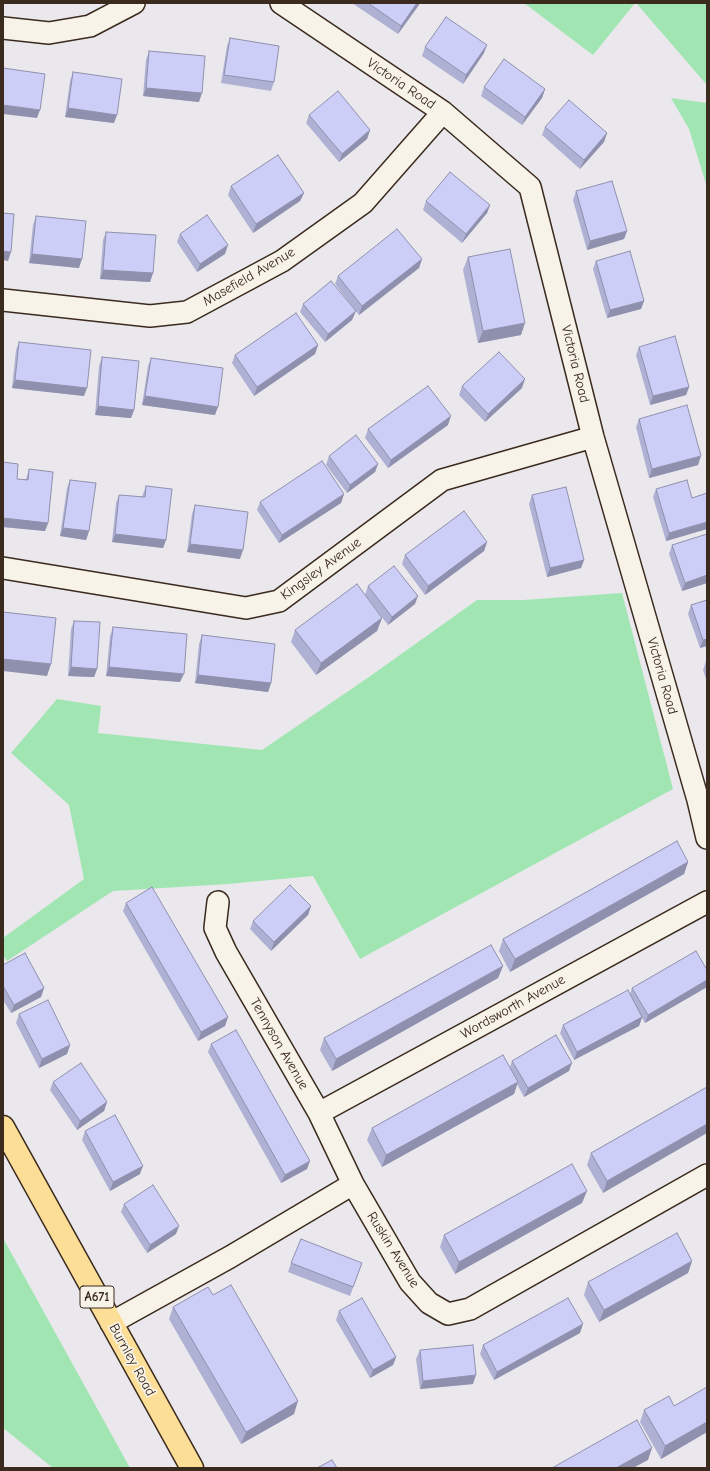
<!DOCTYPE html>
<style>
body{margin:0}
#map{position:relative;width:710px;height:1471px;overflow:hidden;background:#eae8ec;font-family:"Comic Neue",sans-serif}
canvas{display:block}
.frame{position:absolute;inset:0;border:4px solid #3b2a1e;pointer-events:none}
</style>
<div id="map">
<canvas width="710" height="1471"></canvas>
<div class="frame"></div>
</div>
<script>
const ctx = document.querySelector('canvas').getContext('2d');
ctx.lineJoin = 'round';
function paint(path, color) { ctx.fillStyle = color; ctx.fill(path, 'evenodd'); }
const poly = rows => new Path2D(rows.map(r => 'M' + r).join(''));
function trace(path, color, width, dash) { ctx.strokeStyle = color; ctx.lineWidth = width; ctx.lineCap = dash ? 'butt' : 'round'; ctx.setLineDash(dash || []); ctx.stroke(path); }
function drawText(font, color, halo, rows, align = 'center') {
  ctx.font = font + ' "Comic Neue",sans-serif'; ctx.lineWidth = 3.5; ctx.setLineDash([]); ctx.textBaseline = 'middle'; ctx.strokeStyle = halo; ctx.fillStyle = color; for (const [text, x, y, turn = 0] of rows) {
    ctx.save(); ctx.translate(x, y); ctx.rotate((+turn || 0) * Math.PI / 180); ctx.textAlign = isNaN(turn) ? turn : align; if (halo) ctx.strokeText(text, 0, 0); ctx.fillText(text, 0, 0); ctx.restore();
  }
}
const green = poly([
 [524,3,635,3,593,55],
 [636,3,707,3,707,85],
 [671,98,707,103,707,187,689,129],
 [622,593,673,789,360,959,313,876,228,884,113,891,7,961,3,955,3,938,84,879,69,805,11,753,57,699,101,706,98,733,262,750,369,677,477,600,523,600],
 [3,1238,130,1468,53,1468,3,1428]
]);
const minor = poly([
 [281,3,443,112,530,187,593,437,698,800,707,838],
 [3,28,49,33,90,26,134,3],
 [3,300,150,316,187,312,282,261,363,203,443,112],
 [3,568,246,608,279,601,442,480,593,437],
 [218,902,215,928,226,952,319,1113,353,1184,410,1282,429,1303,448,1314,470,1309,707,1175],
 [319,1113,707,902],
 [111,1323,230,1257,353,1184]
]);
const primary = poly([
 [3,1127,192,1468]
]);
const wall = poly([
 [352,3,419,3,398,34],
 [230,38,274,82,271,91,221,83,227,46],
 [425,47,484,53,463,84,422,56],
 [149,51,199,102,143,96,146,60],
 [73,72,114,123,65,117,70,81],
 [484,87,545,89,542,98,522,125,481,96],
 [309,115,370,130,367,139,339,162,306,123],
 [545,127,607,133,604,142,580,169,542,135],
 [231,186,304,193,300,201,253,233,228,195],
 [576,191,627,231,624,239,587,250,573,200],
 [426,201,490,205,487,213,462,243,423,210],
 [36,216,79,268,29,263,33,225],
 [106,232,153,273,150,282,100,279,103,240],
 [180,234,225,254,197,272,177,242],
 [468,257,521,335,478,343,463,270],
 [422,259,419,268,359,315,335,284,338,276],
 [596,261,644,301,641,309,607,318,593,269],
 [303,304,356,311,352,320,325,342,300,312],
 [19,342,84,396,12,388,16,350],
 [318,345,315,354,254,396,232,363,235,355],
 [639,347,689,387,686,395,650,405,636,355],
 [102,357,134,410,131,418,95,415,99,366],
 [151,358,215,415,142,405,148,366],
 [462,386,522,388,485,422,459,395],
 [639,419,698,465,649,478,636,427],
 [448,425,388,468,365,438,368,429],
 [329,456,378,464,375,472,347,493,326,465],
 [3,462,17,479,26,479,29,469,48,523,45,531,3,527],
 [70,480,89,531,86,540,60,536,67,488],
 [146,486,166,540,163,548,112,542,116,503,119,495,142,497,143,494],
 [656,489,692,498,707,493,707,529,666,541,653,497],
 [344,494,341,503,279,543,257,510,260,502],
 [532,495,584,560,581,568,547,577,529,504],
 [195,505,240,559,187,552,192,514],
 [707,534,707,583,682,591,669,554,672,545],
 [487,542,484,551,425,595,402,564,405,555],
 [368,586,415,604,388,625,365,595],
 [707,600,707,646,700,648,688,614,691,605],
 [382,618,377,631,316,675,291,642,295,630],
 [74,621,97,669,94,677,68,676,71,629],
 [113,627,180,682,106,676,110,636],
 [202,635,271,683,268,692,195,683,199,644],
 [706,661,707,661,707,682,703,670],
 [688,862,684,874,510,972,499,951,503,939],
 [126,903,228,1017,225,1026,198,1041,123,911],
 [311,906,308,915,271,951,250,929,253,921],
 [3,965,44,988,41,997,11,1013,3,1000],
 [503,966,498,978,332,1071,320,1050,324,1038],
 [707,970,707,987,645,1023,642,1018,639,1026,574,1060,560,1033,563,1025,630,994,632,988],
 [19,1014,70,1045,67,1054,39,1068,16,1023],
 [211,1044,307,1169,281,1183,208,1052],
 [512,1061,569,1071,524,1097,517,1084,514,1094,382,1167,367,1140,372,1128,510,1067],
 [53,1082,107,1102,104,1111,77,1130,50,1090],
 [707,1087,603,1193,587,1165,591,1153],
 [85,1131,140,1174,110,1191,82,1140],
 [582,1203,455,1274,440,1247,444,1235],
 [124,1204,176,1234,147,1253,121,1212],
 [692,1261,688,1273,599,1322,584,1295,588,1282],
 [291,1263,362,1263,350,1296,288,1272],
 [213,1295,294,1414,241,1444,169,1319,173,1307],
 [339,1311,396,1357,393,1365,370,1378,336,1320],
 [580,1333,494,1380,480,1354,483,1345],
 [420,1350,473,1384,420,1389,416,1359],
 [707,1387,707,1432,661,1459,640,1422,644,1410,674,1406]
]);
const shadedWall = poly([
 [417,3,419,3,419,5,398,34,401,26],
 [487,45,484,53,463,84,466,75],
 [146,88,202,93,199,102,143,96],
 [545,89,542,98,522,125,525,117],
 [3,105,40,110,37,118,3,114],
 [68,108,117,115,114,123,65,117],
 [370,130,367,139,339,162,342,154],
 [607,133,604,142,580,169,584,160],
 [304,193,300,201,253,233,256,224],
 [490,205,487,213,462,243,466,234],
 [627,231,624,239,587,250,590,241],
 [228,245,225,254,197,272,200,264],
 [3,251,11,252,8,261,3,260],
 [32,254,82,259,79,268,29,263],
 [422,259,419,268,359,315,362,306],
 [103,270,153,273,150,282,100,279],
 [644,301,641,309,607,318,610,310],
 [356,311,352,320,325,342,328,334],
 [525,323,521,335,478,343,483,331],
 [318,345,315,354,254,396,257,387],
 [525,379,522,388,485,422,488,414],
 [15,380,87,388,84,396,12,388],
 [689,387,686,395,650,405,653,396],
 [145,396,218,407,215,415,142,405],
 [98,406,134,410,131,418,95,415],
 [451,416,448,425,388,468,391,460],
 [701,456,698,465,649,478,652,469],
 [378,464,375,472,347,493,350,485],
 [344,494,341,503,279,543,282,535],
 [3,518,48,523,45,531,3,527],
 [707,522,707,529,666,541,669,533],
 [63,528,89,531,86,540,60,536],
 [115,534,166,540,163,548,112,542],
 [487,542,484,551,425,595,428,586],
 [190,544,243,550,240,559,187,552],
 [584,560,581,568,547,577,550,568],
 [707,575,707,583,682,591,685,583],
 [418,596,415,604,388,625,392,617],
 [382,618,377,631,316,675,321,663],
 [707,639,707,646,700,648,703,640],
 [3,659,51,664,47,676,3,671],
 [71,667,97,669,94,677,68,676],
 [109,667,184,674,180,682,106,676],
 [198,675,271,683,268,692,195,683],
 [688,862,684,874,510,972,515,959],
 [311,906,308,915,271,951,274,942],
 [503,966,498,978,332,1071,336,1059],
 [707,980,707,987,645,1023,648,1015],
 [44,988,41,997,11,1013,14,1005],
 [228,1017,225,1026,198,1041,201,1032],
 [642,1017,639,1026,574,1060,577,1052],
 [70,1045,67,1054,39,1068,42,1059],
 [572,1063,569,1071,524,1097,528,1088],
 [518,1082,514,1094,382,1167,386,1155],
 [107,1102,104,1111,77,1130,80,1121],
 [707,1124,707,1133,603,1193,607,1181],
 [310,1161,307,1169,281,1183,285,1175],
 [143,1166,140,1174,110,1191,113,1182],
 [587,1191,582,1203,455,1274,459,1262],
 [179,1226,176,1234,147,1253,150,1245],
 [692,1261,688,1273,599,1322,604,1310],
 [583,1324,580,1333,494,1380,497,1372],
 [396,1357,393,1365,370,1378,373,1370],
 [476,1375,473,1384,420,1389,423,1381],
 [298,1401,294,1414,241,1444,246,1432],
 [707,1422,707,1432,661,1459,665,1446],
 [652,1448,648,1460,633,1468,616,1468]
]);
const building = poly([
 [368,3,417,3,401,26,368,3],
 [446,17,487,45,466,75,425,47,446,17],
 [230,38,279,46,274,82,224,75,230,38],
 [149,51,205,56,202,93,146,88,149,51],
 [504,59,545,89,525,117,484,87,504,59],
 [3,68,45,74,40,110,3,105,3,68],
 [73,72,122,79,117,115,68,108,73,72],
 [338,91,370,130,342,154,309,115,338,91],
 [569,100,607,133,584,160,545,127,569,100],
 [278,155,304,193,256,224,231,186,278,155],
 [450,172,490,205,466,234,426,201,450,172],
 [612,181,627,231,590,241,576,191,612,181],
 [3,213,14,214,11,252,3,251,3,213],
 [207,215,228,245,200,264,180,234,207,215],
 [36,216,86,221,82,259,32,254,36,216],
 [397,229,422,259,362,306,338,276,397,229],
 [106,232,156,235,153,273,103,270,106,232],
 [510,249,525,323,483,331,468,257,510,249],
 [630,251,644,301,610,310,596,261,630,251],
 [331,281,356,311,328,334,303,304,331,281],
 [296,313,318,345,257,387,235,355,296,313],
 [675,336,689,387,653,396,639,347,675,336],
 [19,342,91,350,87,388,15,380,19,342],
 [499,352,525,379,488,414,462,386,499,352],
 [102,357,139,361,134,410,98,406,102,357],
 [151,358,223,368,218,407,145,396,151,358],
 [428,386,451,416,391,460,368,429,428,386],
 [687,405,701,456,652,469,639,419,687,405],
 [356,435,378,464,350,485,329,456,356,435],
 [322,461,344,494,282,535,260,502,322,461],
 [3,462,18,464,17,479,28,480,29,469,53,472,48,523,3,518,3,462],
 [70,480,96,483,89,531,63,528,70,480],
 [687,480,692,498,707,493,707,522,669,533,656,489,687,480],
 [146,486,172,489,166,540,115,534,119,495,145,497,146,486],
 [566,487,584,560,550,568,532,495,566,487],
 [195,505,248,512,243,550,190,544,195,505],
 [464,511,487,542,428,586,405,555,464,511],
 [707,534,707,575,685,583,672,545,707,534],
 [394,566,418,596,392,617,368,586,394,566],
 [357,584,382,618,321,663,295,630,357,584],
 [707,600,707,639,703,640,691,605,707,600],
 [3,612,56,618,51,664,3,659,3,612],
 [74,621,100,622,97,669,71,667,74,621],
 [113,627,187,634,184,674,109,667,113,627],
 [202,635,275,644,271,683,198,675,202,635],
 [677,841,688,862,515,959,503,939,677,841],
 [290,885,311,906,274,942,253,921,290,885],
 [152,887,228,1017,201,1032,126,903,152,887],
 [491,945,503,966,336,1059,324,1038,491,945],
 [696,951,707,970,707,980,648,1015,632,988,696,951],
 [25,953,44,988,14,1005,3,986,3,965,25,953],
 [628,990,642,1017,577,1052,563,1025,628,990],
 [48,1000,70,1045,42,1059,19,1014,48,1000],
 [236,1030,310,1161,285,1175,211,1044,236,1030],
 [556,1035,572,1063,528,1088,512,1061,556,1035],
 [503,1055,518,1082,386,1155,372,1128,503,1055],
 [81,1063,107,1102,80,1121,53,1082,81,1063],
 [707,1087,707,1124,607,1181,591,1153,707,1087],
 [115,1115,143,1166,113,1182,85,1131,115,1115],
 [572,1164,587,1191,459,1262,444,1235,572,1164],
 [153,1185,179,1226,150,1245,124,1204,153,1185],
 [677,1233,692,1261,604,1310,588,1282,677,1233],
 [301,1239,362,1263,353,1287,291,1263,301,1239],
 [231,1285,298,1401,246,1432,173,1307,208,1287,213,1295,231,1285],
 [362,1298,396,1357,373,1370,339,1311,362,1298],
 [568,1298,583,1324,497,1372,483,1345,568,1298],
 [473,1345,476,1375,423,1381,420,1350,473,1345],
 [707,1387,707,1422,665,1446,644,1410,669,1396,674,1406,707,1387],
 [637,1420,652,1448,616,1468,552,1468,637,1420],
 [332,1460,337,1468,317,1468,332,1460]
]);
const shields = [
 [97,1297,34]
];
const shieldNames = [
 ["A671",97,1297]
];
const streetNames = [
 ["Victoria Road",401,84,34],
 ["Masefield Avenue",249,277,-30],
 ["Victoria Road",575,364,76],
 ["Kingsley Avenue",321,569,-36],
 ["Victoria Road",662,676,74],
 ["Wordsworth Avenue",513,1007,-29],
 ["Tennyson Avenue",279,1044,60],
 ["Ruskin Avenue",393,1250,58],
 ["Burnley Road",132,1360,61]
];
paint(green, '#a1e6b2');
trace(minor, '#3b2a1e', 24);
trace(primary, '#3b2a1e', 25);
trace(minor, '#f7f3e8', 21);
trace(primary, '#fdde96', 22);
paint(wall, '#afb1d4');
paint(shadedWall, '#8f90ad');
paint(building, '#cccef7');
trace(building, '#8f90ad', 1);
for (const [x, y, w] of shields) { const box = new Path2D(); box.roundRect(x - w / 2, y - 11, w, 22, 3); ctx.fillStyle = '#f7f3e8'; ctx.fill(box); trace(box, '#3b2a1e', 1); }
drawText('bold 13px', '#3b2a1e', null, shieldNames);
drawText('14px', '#3b2a1e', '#f7f3e8', streetNames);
</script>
